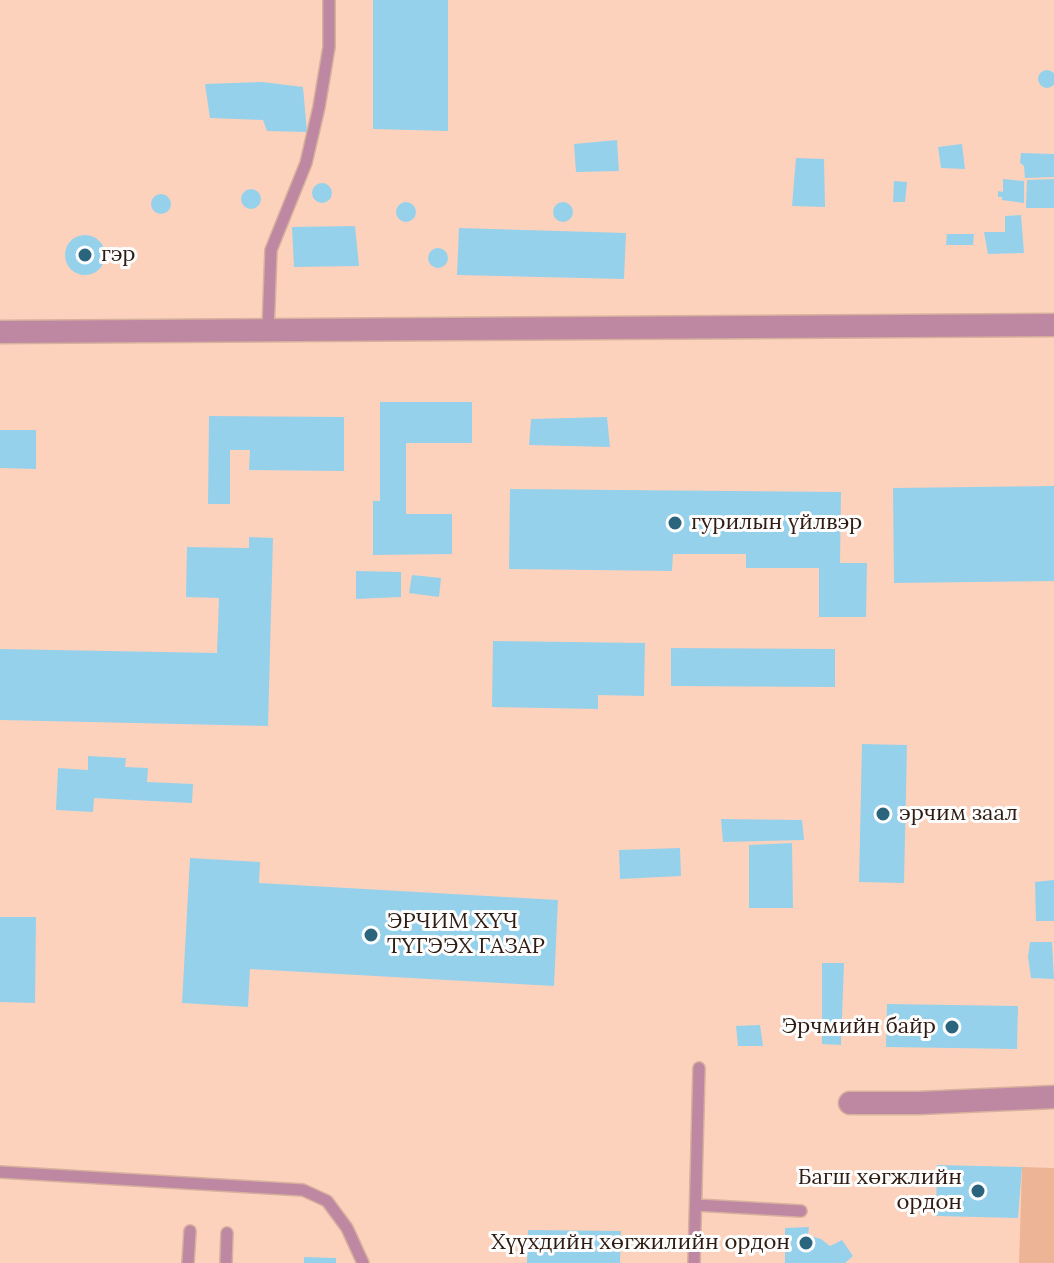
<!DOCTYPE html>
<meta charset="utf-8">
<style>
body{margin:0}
canvas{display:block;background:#fcd2bc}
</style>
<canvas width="1054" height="1263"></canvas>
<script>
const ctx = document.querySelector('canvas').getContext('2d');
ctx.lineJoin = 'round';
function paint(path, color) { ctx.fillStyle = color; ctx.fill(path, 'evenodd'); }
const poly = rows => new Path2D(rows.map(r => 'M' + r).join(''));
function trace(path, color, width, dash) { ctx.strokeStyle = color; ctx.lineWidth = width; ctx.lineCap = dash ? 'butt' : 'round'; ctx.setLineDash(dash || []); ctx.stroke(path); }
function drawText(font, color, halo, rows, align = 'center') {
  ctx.font = font + ' Lora,serif'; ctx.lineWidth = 6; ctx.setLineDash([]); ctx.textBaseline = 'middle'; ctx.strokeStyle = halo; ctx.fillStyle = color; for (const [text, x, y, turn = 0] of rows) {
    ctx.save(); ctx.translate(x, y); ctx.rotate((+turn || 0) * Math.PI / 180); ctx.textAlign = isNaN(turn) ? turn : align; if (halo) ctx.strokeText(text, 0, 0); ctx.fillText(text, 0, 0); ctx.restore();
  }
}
const green = poly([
 [1022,1167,1054,1168,1054,1263,1019,1263]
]);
const building = poly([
 [373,0,448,0,448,131,373,129],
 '1038 79a9 9 0 1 1 18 0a9 9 0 1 1-18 0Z',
 [262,82,303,87,307,132,267,131,263,120,210,118,205,84],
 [617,140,619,171,576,172,574,144],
 [962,144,965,169,941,168,938,147],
 [1021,153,1054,154,1054,177,1025,178,1024,166,1020,163],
 [796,158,824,159,825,207,792,206],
 [1003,179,1024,181,1024,203,1002,200,1002,197,998,197,998,191,1003,192],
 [1054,179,1054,208,1026,208,1027,180],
 [894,181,907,182,905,202,893,202],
 '312 193a10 10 0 1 1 20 0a10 10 0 1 1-20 0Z',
 '241 199a10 10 0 1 1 20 0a10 10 0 1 1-20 0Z',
 '151 204a10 10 0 1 1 20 0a10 10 0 1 1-20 0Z',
 '553 212a10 10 0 1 1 20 0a10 10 0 1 1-20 0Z',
 '396 212a10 10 0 1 1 20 0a10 10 0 1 1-20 0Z',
 [1021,215,1024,253,988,254,984,232,1005,232,1005,216],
 [355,226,359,266,294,267,292,227],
 [459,228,626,233,624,279,457,275],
 [947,234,974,234,973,245,946,245],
 '65 255a20 20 0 1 1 40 0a20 20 0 1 1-40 0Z',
 '428 258a10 10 0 1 1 20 0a10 10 0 1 1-20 0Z',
 [380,402,472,402,472,443,406,443,406,514,452,514,452,554,373,555,373,501,380,501],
 [209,416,344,417,344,471,249,470,250,450,230,450,230,504,208,504],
 [607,417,610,447,529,445,531,419],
 [0,430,36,430,36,469,0,468],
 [1054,486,1054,581,894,583,893,488],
 [510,489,841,492,840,563,867,563,866,617,819,617,819,568,746,568,746,554,673,554,672,571,509,569],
 [249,537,273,538,268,726,0,720,0,649,217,653,219,598,186,597,187,547,249,548],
 [356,571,401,572,401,597,356,599],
 [412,575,441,578,439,597,409,593],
 [493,641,645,643,644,696,598,695,598,709,492,707],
 [671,648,835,649,835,687,671,686],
 [862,744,907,745,904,883,859,882],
 [88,756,126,758,125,767,148,768,147,782,193,784,192,803,94,798,93,812,56,810,58,768,88,770],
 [721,819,802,820,804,840,723,842],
 [792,843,793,908,749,908,749,845],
 [680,848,681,876,620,879,619,850],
 [190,858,260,862,259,883,558,900,554,986,250,969,248,1007,182,1003],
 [1054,880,1054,921,1036,921,1035,882],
 [0,917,36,917,35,1003,0,1002],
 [1030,942,1052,942,1054,979,1031,978,1028,957],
 [822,963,844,963,841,1045,822,1044],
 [887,1004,1018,1006,1017,1049,886,1047],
 [760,1025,763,1046,738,1046,736,1026],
 [937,1165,1022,1167,1018,1218,936,1216],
 [809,1227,808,1235,821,1239,830,1246,842,1240,853,1256,845,1263,785,1263,785,1228],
 [528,1230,621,1231,620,1263,527,1263],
 [304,1257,336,1258,336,1263,304,1263]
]);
const lane = poly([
 [268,330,271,250,306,163,319,107,329,47,329,0],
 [0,1172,303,1190,327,1201,347,1228,363,1263],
 [696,1205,801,1211],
 [188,1263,190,1231],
 [226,1263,227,1233],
 [694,1263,699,1068]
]);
const street = poly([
 [0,332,1054,325],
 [850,1103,919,1103,1054,1097]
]);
const markers = [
 [85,255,8,"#2a647d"],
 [675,523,8,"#2a647d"],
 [883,814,8,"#2a647d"],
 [371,935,8,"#2a647d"],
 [952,1027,8,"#2a647d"],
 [978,1191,8,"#2a647d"],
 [806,1243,8,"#2a647d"]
];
const poiNames = [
 ["гэр",101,255],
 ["гурилын үйлвэр",691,523],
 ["эрчим заал",899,814],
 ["ЭРЧИМ ХҮЧ",387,922],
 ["ТҮГЭЭХ ГАЗАР",387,947],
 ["Эрчмийн байр",936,1027,"right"],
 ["Багш хөгжлийн",962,1178,"right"],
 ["ордон",962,1203,"right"],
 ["Хүүхдийн хөгжилийн ордон",790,1243,"right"]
];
paint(green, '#eeb496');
paint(building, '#96d1ec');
trace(lane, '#d7b19d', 14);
trace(street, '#d7b19d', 25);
trace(lane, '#be88a2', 11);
trace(street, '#be88a2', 22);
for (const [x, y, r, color] of markers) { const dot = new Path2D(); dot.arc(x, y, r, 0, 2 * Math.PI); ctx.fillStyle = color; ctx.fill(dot); trace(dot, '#fdfdfd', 3); }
drawText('22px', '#2e1b11', '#fdfdfd', poiNames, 'left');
</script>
